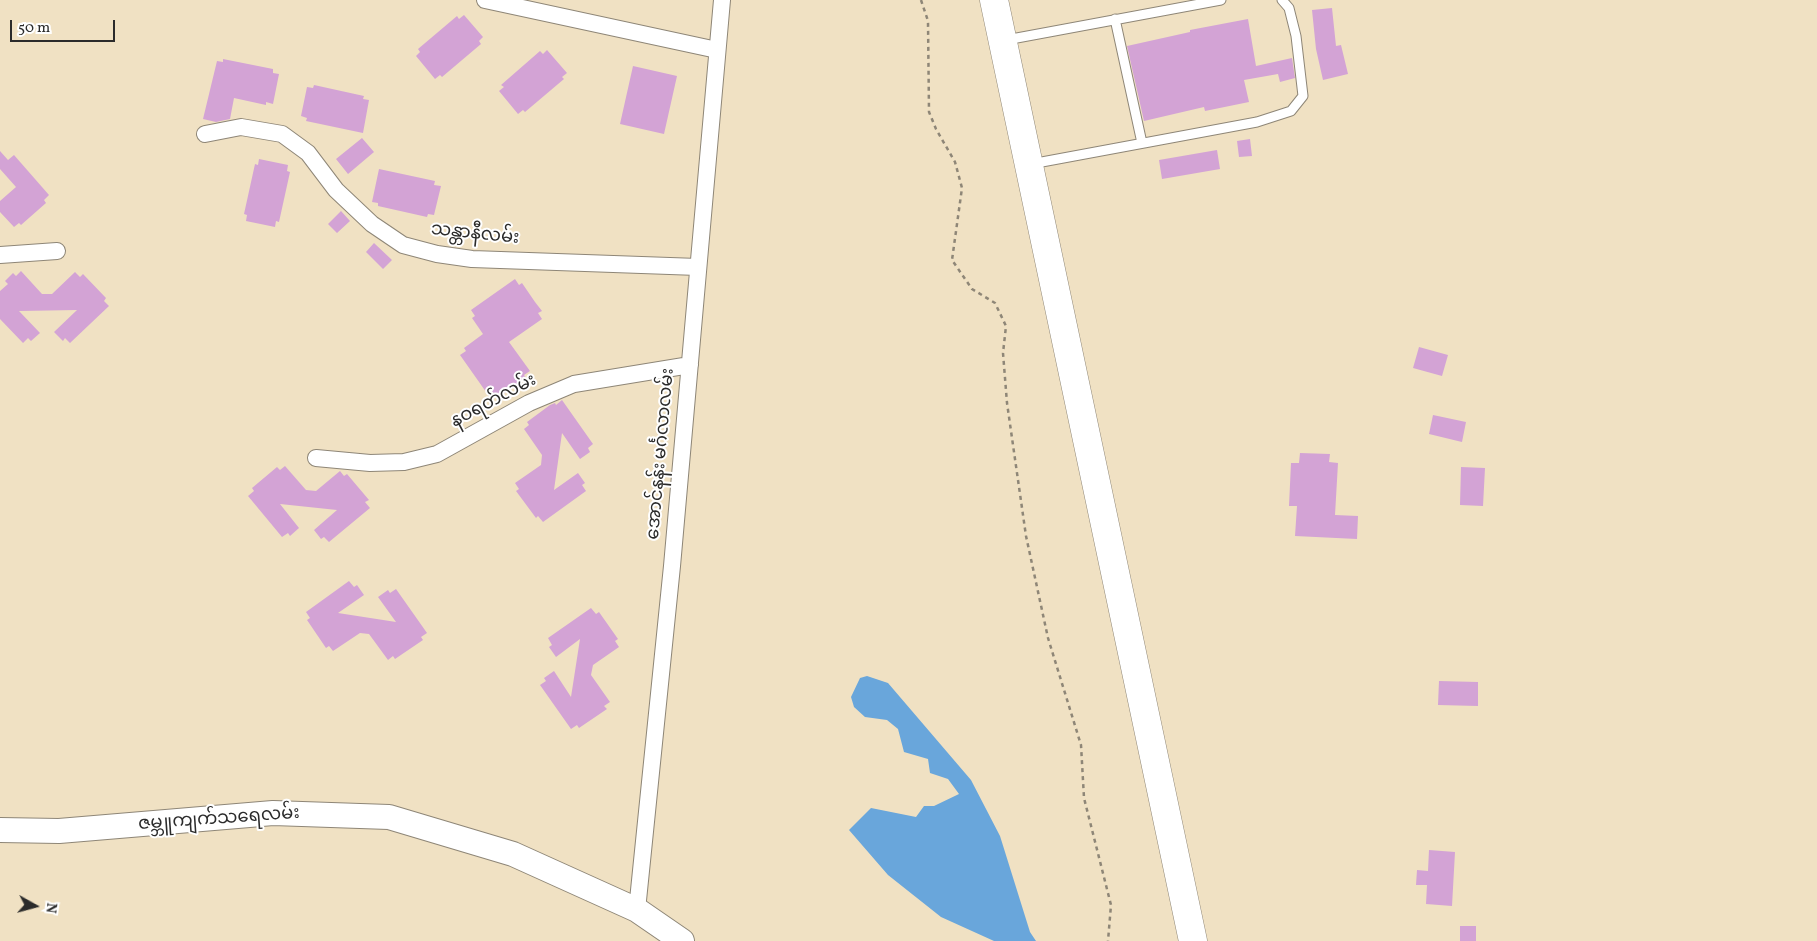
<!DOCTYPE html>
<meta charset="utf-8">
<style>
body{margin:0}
#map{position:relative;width:1817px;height:941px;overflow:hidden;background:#f0e1c3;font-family:Vollkorn,serif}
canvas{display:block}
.north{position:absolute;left:10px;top:881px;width:50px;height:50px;-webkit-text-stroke:4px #fff;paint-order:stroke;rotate:97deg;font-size:14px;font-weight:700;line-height:20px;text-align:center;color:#2b2b2b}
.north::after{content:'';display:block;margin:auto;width:18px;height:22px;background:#2b2b2b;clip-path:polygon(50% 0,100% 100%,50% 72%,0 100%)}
.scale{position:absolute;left:10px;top:20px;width:105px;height:22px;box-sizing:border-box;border:2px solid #2b2b2b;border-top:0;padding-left:6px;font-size:15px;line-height:18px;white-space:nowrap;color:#2b2b2b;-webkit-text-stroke:4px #fff;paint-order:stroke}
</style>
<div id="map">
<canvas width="1817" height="941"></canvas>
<div class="north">N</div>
<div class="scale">50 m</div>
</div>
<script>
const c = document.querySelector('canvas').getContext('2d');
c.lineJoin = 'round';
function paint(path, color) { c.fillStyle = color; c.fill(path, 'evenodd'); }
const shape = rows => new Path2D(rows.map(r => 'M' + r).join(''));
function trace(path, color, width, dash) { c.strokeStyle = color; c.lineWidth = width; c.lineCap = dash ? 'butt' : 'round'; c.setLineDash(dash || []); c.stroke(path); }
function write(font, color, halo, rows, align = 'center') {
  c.font = font + ' Vollkorn,"Noto Sans Myanmar",serif'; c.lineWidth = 4; c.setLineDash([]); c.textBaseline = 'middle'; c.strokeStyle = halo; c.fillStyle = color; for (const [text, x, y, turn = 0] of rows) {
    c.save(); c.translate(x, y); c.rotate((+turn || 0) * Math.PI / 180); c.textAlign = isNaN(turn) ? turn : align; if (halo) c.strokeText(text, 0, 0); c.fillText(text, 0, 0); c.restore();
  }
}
paint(shape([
 [867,676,888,683,971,780,1000,836,1030,932,1036,941,994,941,941,917,888,875,849,830,871,808,916,817,924,806,934,806,959,794,948,779,930,773,928,759,904,752,898,729,887,720,865,717,854,707,851,697,860,678]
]), '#69a6db');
paint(shape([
 [1332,8,1336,46,1341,45,1348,74,1323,80,1316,49,1312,10],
 [464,15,483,37,479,41,481,44,442,77,440,75,435,79,416,56,420,52,418,49,457,16,459,19],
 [1248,19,1256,66,1292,58,1295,78,1280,82,1278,74,1244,80,1249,102,1205,111,1204,107,1144,121,1127,46,1190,32,1190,30],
 [547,50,567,73,562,77,564,79,525,112,523,110,518,114,499,91,504,87,501,85,540,51,543,54],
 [223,59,273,69,273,73,279,74,273,104,266,102,266,105,234,98,230,119,216,122,203,119,217,61,223,62],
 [633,66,677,76,664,134,620,124],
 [314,85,364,96,363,99,369,100,363,133,306,121,307,118,301,116,307,87,313,88],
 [362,138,374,152,348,174,336,159],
 [1250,139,1252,156,1239,157,1237,141],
 [1217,150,1220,169,1162,179,1159,160],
 [0,151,8,160,14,155,49,195,44,200,46,203,21,225,19,223,14,227,0,212,0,201,16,187,0,169],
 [259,159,288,165,287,171,290,172,279,222,276,221,275,227,246,221,247,215,244,214,255,164,258,165],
 [379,169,435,181,434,185,441,186,434,215,428,214,427,217,378,206,378,203,372,202],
 [341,211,350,221,337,233,328,224],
 [374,243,392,260,383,269,366,252],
 [21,271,42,294,52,294,75,272,80,277,83,274,106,298,104,301,109,306,70,343,65,338,63,341,54,332,77,310,19,311,40,333,31,341,28,338,23,343,0,319,0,291,8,284,5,281,13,273,16,276],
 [515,279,519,285,522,283,535,302,542,311,538,313,542,319,509,342,530,371,524,375,526,378,499,397,497,395,491,399,460,355,466,351,464,348,483,334,472,318,475,316,471,310],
 [1419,347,1448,355,1442,376,1413,368],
 [562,400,593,444,588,448,590,452,580,459,562,433,554,490,578,473,585,483,582,485,586,491,543,522,538,516,536,518,516,491,519,489,515,483,541,465,542,455,524,429,529,425,527,422,550,405,555,403,556,405],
 [1433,415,1466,422,1462,442,1429,434],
 [1300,453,1330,454,1329,462,1338,463,1335,515,1358,516,1357,539,1295,536,1297,506,1289,506,1291,463,1299,463],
 [285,466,306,490,316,491,340,471,344,476,347,474,369,500,365,502,370,508,329,542,324,537,321,539,314,530,337,510,280,504,299,528,290,536,288,533,282,537,248,496,254,491,252,488,277,467,280,470],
 [1461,467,1485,468,1483,506,1460,505],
 [349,581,354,587,357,585,364,595,338,613,396,622,378,597,388,590,390,593,396,589,427,633,421,637,423,640,395,659,393,656,388,660,369,634,360,633,333,651,329,646,326,648,307,620,310,618,306,612],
 [591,608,596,614,599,612,618,639,615,641,619,647,593,665,591,675,610,702,604,706,607,709,579,728,577,725,571,729,540,685,546,681,544,678,554,671,571,697,580,639,556,657,549,647,552,645,548,638],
 [1439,681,1478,682,1478,706,1438,705],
 [1429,850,1455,852,1452,906,1426,904,1427,885,1416,885,1417,870,1428,871],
 [1460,926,1476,926,1476,941,1460,941]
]), '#d3a3d5');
const service = shape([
 [1115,19,1142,143],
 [1006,40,1221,0],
 [1031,164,1257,122,1291,111,1303,96,1296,36,1289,8,1282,0]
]);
const minor = shape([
 [485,0,717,50],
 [205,134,241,127,282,134,308,153,336,190,372,224,403,245,437,254,472,259,698,267],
 [0,255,57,251],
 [316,458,370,463,404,462,437,454,529,403,574,384,690,365],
 [637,910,672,566,722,0]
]);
const secondary = shape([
 [0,830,59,831,273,813,389,817,513,854,637,910,682,941]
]);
const trunk = shape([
 [994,0,1193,941]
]);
trace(service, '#8e8677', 11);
trace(minor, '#8e8677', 18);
trace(secondary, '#8e8677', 26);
trace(trunk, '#8e8677', 29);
trace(shape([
 [921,0,928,21,929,112,936,129,955,162,962,188,952,260,972,289,995,303,1006,326,1003,353,1007,403,1026,536,1048,638,1081,745,1084,798,1111,905,1108,941]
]), '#8e8677', 2.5, [4, 4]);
trace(service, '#fff', 9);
trace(minor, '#fff', 16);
trace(secondary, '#fff', 24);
trace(trunk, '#fff', 28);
write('18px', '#2b2b2b', '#fff', [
 ["သန္တာနီလမ်း",475,235,6],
 ["နဝရတ်လမ်း",494,402,-28],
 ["အောင်နန်း မင်္ဂလာလမ်း",662,454,-85],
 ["ဇမ္ဘူကျက်သရေလမ်း",219,820,-4]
]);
</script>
